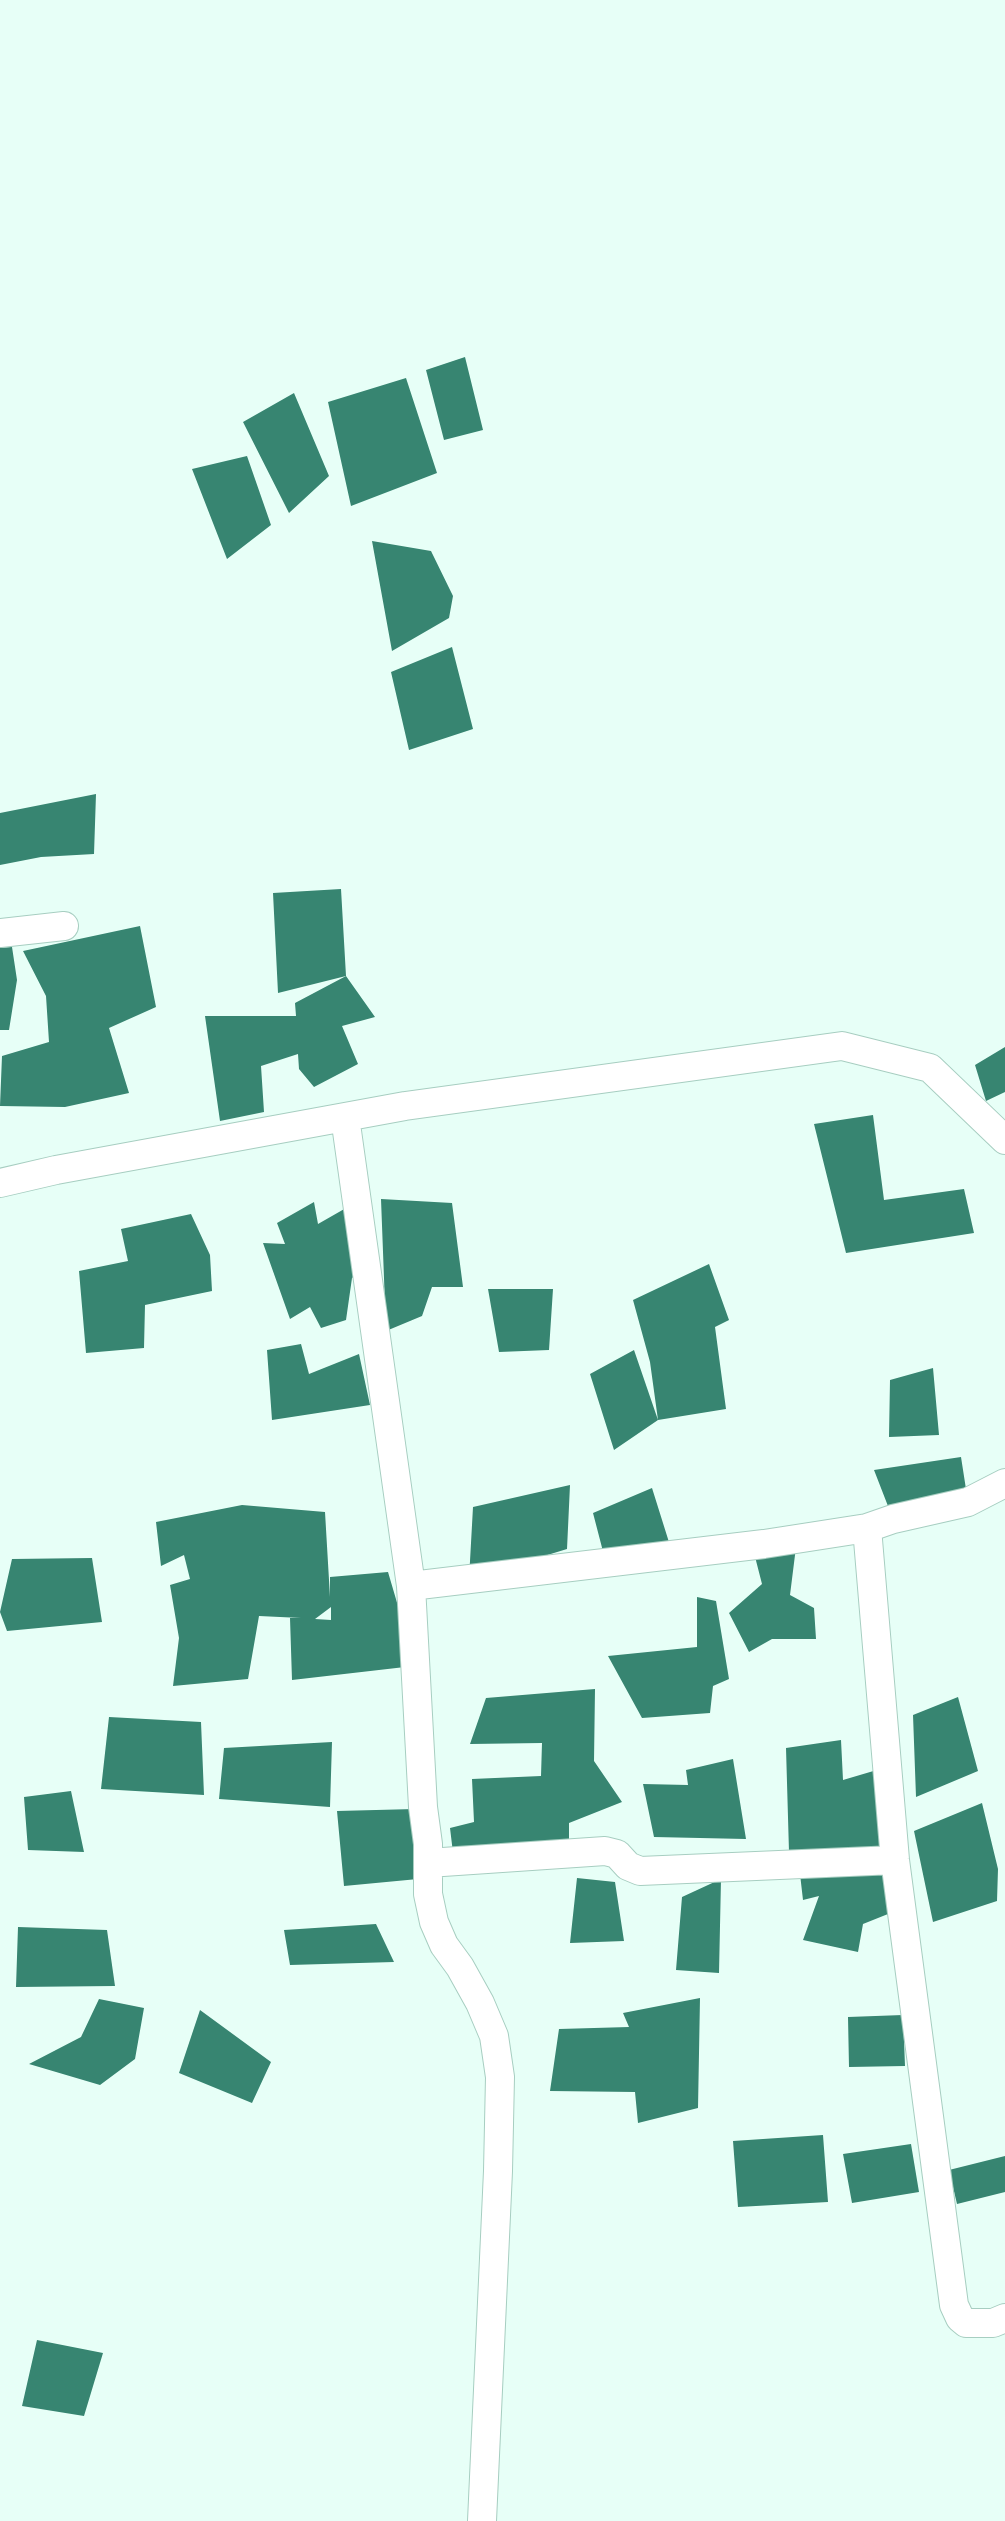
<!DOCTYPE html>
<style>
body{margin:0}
canvas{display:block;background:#e7fff7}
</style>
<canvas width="1005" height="2521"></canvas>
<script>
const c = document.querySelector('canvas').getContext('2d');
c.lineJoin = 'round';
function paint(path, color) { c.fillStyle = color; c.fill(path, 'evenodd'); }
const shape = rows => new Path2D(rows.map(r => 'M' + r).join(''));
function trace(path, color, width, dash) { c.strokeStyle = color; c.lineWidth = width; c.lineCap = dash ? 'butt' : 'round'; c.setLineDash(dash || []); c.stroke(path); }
paint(shape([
 [465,357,483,430,444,440,426,370],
 [406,378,437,473,351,506,328,402],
 [294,393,329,476,289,513,243,422],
 [247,456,271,525,227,559,192,469],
 [372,541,431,551,453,596,449,618,392,651],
 [452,647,473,729,409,750,391,672],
 [96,794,94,854,41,857,0,865,0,813],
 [341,889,346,976,278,993,273,893],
 [140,926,156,1007,109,1028,129,1093,65,1107,0,1106,2,1056,49,1042,46,996,23,951],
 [12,947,17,980,9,1030,0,1030,0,948],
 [346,976,375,1017,342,1026,358,1064,314,1087,299,1069,298,1054,261,1066,264,1112,220,1121,205,1016,296,1016,295,1003],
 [1005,1047,1005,1092,986,1101,975,1065],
 [873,1115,884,1200,964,1189,974,1233,846,1253,814,1124],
 [381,1199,452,1203,463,1287,432,1287,422,1316,386,1331],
 [314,1202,318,1224,346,1208,362,1271,352,1278,346,1320,321,1328,310,1307,290,1319,263,1243,285,1244,277,1223],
 [191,1214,210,1255,212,1291,145,1305,144,1348,86,1353,79,1271,128,1261,121,1229],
 [709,1264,729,1320,715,1327,726,1409,658,1420,650,1362,633,1300],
 [488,1289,553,1289,549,1350,499,1352],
 [301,1344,309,1374,359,1354,370,1405,272,1420,267,1350],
 [634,1350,658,1420,614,1450,590,1374],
 [933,1368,939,1435,889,1437,890,1380],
 [961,1457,968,1502,893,1519,874,1470],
 [570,1485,567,1549,469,1579,473,1507],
 [652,1488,673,1555,606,1563,593,1513],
 [242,1505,325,1512,330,1597,330,1577,388,1572,398,1606,405,1667,292,1680,290,1618,301,1618,259,1616,248,1679,173,1686,179,1638,170,1585,190,1579,184,1555,161,1566,156,1522],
 [331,1607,331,1620,315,1619],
 [797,1539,790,1595,814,1608,816,1639,772,1639,749,1652,729,1613,762,1584,752,1545],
 [92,1558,102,1622,7,1631,0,1612,12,1559],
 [697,1597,716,1601,729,1679,713,1686,710,1713,642,1718,608,1656,697,1647],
 [595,1689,594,1761,622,1802,569,1823,569,1854,454,1861,450,1828,474,1822,472,1779,541,1776,542,1743,470,1744,486,1698],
 [958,1697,978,1771,916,1797,913,1715],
 [109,1717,201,1722,204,1795,101,1789],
 [841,1740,843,1780,887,1767,884,1847,789,1852,786,1748],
 [332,1742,330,1807,219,1799,224,1748],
 [733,1759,746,1839,654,1837,643,1784,688,1785,686,1770],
 [71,1791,84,1852,28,1850,24,1797],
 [982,1803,998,1869,997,1901,933,1922,914,1831],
 [415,1809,418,1879,344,1886,337,1811],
 [895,1860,888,1914,863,1924,858,1952,803,1940,819,1896,803,1900,800,1874],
 [577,1878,615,1882,624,1941,570,1943],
 [721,1879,719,1973,676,1970,682,1897],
 [376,1924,394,1962,290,1965,284,1930],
 [18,1927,107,1930,115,1986,16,1987],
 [700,1998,698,2108,638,2123,635,2092,550,2091,559,2029,629,2027,623,2013],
 [99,1999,144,2008,135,2059,100,2085,29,2064,81,2037],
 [200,2010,271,2062,252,2103,179,2073],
 [903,2015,905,2066,849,2067,848,2017],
 [823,2135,828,2202,738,2207,733,2141],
 [911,2144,919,2192,852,2203,843,2154],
 [1005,2156,1005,2192,957,2204,949,2170],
 [37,2340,103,2353,84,2416,22,2406]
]), '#378571');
const minor = shape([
 [0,933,64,926],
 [345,1117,411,1586,423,1807,428,1844,428,1894,434,1922,444,1945,460,1967,480,2003,494,2036,500,2077,498,2171,482,2521],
 [0,1183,56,1170,405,1106,842,1046,930,1068,1005,1140],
 [867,1528,895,1860,954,2305,960,2318,966,2323,993,2323,1005,2318],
 [411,1586,764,1544,867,1528,893,1519,968,1502,1005,1483],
 [428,1863,605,1851,617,1854,628,1866,640,1871,895,1860]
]);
trace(minor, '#a7cec1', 30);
trace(minor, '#fff', 28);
</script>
